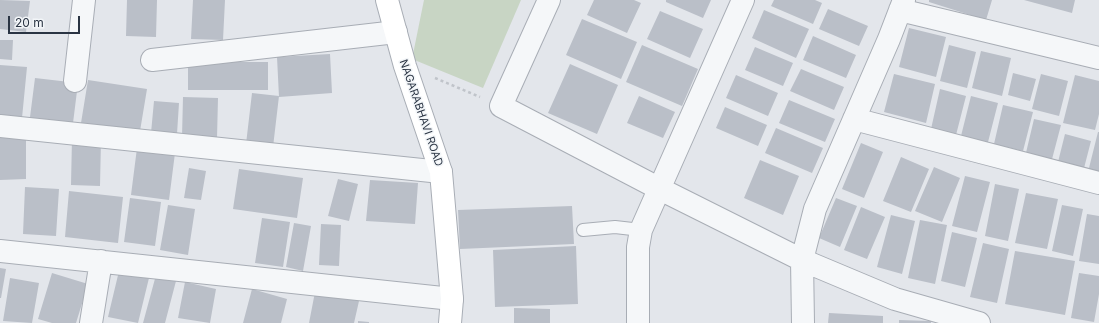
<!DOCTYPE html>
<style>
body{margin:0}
#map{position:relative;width:1099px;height:323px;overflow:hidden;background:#e3e6eb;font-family:Inter,sans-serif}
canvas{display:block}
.scale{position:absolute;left:8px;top:16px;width:72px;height:18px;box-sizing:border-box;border:2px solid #2a3443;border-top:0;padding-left:5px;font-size:12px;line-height:14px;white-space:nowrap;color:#2a3443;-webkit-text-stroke:3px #f2f5f8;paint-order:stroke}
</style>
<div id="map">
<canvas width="1099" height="323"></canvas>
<div class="scale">20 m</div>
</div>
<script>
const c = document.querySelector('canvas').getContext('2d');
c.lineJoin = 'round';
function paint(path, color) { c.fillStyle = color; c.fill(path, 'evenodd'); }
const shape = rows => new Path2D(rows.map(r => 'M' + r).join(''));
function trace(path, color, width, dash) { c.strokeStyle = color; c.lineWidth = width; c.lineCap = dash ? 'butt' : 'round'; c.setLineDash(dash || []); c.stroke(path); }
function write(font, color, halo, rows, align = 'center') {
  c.font = font + ' Inter,sans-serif'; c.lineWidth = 3; c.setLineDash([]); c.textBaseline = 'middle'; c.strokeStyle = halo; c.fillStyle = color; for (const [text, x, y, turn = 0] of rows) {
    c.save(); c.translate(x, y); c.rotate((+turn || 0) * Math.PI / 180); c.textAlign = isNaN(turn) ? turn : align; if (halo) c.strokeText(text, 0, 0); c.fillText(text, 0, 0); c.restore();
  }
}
paint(shape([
 [424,0,521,0,483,88,412,59]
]), '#c8d5c4');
paint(shape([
 [0,0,30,1,26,32,0,29],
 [127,0,157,0,156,37,126,36],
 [193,0,225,0,223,40,191,39],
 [594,0,634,0,641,3,627,33,587,15],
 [666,0,711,0,703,18,666,2],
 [774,0,815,0,822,3,813,24,771,6],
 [929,0,992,0,986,20,929,2],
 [1024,0,1075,0,1072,13],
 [828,9,868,26,859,46,819,29],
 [764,10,809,29,796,58,752,38],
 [660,11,703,29,690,58,647,39],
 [582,19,637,42,621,79,566,55],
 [909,28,946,37,936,77,899,67],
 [813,36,856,55,846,78,803,60],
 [0,40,13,40,12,60,0,59],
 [642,45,698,69,682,106,626,82],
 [949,45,976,52,967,88,940,81],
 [755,47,793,63,783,86,745,70],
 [981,51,1011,58,1002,96,972,88],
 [330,54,332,93,279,97,277,57],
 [188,62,268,62,268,90,188,90],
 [570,64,618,85,597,134,548,113],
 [0,65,27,67,22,118,0,116],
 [801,69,844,87,834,110,790,91],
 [1013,73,1036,79,1030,101,1008,95],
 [894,74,935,84,926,123,884,112],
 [1041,74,1068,81,1059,116,1032,109],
 [736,75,778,93,768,116,726,98],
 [1075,75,1099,81,1099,114,1095,130,1063,123],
 [35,78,78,83,72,131,29,125],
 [88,80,147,89,140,131,81,123],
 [940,89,966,96,956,135,931,129],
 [252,93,279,96,273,147,246,144],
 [639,96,675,112,663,138,627,123],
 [971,96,998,103,987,146,960,140],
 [183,97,218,98,217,138,182,137],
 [789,100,835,119,825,142,779,123],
 [154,101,179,103,177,134,151,133],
 [1003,105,1033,112,1023,151,994,144],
 [725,107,767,125,758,146,716,128],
 [1034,119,1061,125,1051,163,1025,157],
 [776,128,823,148,812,173,765,153],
 [1098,132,1099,132,1099,175,1088,172],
 [1065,134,1091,141,1083,172,1057,166],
 [0,135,26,135,26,179,0,180],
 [72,138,101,139,100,186,71,185],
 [861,143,883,152,864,198,842,189],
 [137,148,175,153,169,200,131,195],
 [901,157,929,169,911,212,883,201],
 [760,160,799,176,783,215,744,198],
 [934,167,960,178,942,222,915,211],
 [189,168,206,171,201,200,184,198],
 [239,169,303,178,297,218,233,209],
 [965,176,990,182,977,232,952,226],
 [338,179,358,184,349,221,328,216],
 [370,180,418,183,415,224,366,221],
 [995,184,1019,189,1008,241,985,236],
 [25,187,59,189,56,236,23,234],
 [69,191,123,197,118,243,65,237],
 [1026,193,1058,199,1047,249,1015,243],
 [130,198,161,202,155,246,124,242],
 [836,198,857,206,840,247,819,238],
 [168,205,195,209,188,255,160,250],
 [1062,205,1083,209,1073,256,1052,251],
 [572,206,574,244,460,249,458,210],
 [861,207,885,217,867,259,844,250],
 [1087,214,1099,216,1099,264,1079,261],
 [891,215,915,221,902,274,877,267],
 [262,218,290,222,283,267,255,263],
 [920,220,947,225,935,284,908,278],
 [294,223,311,226,303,271,286,267],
 [321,224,341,225,339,266,319,265],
 [952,232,977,238,965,287,941,281],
 [983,243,1009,249,997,303,970,297],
 [576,246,578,304,495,307,493,250],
 [1015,251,1075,261,1065,315,1005,304],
 [0,268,6,269,1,298,0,298],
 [119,271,149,278,138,323,108,317],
 [52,273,88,284,76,323,52,323,38,319],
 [1079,273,1099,276,1099,294,1094,322,1071,318],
 [156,275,176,281,165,323,143,323],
 [10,278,39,283,32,323,3,321],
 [185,282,216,289,210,323,178,318],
 [252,289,287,299,281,323,243,323],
 [315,292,359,301,354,323,309,323],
 [514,308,550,309,550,323,514,323],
 [829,313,883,316,883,323,828,323],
 [899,320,931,321,931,323,899,323],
 [358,321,369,322,369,323,358,323]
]), '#babfc8');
const lane = shape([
 [583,230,615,227,641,230]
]);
const street = shape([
 [549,0,501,106,660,189,802,260,895,299,979,323],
 [900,10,1099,58],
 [152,60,396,32],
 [75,81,84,0],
 [854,119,1099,183],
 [0,126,441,172],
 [0,251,452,299],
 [91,323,101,261],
 [638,323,638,247,641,230,743,0],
 [803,323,802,260,815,209,889,39,904,0]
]);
const secondary = shape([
 [387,0,405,66,441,172,452,299,450,323]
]);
trace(lane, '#a8adb5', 14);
trace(street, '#a8adb5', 24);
trace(secondary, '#a8adb5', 24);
trace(shape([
 [435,78,480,97]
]), '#c0c4ca', 2.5, [3, 3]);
trace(lane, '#f5f7f9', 12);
trace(street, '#f5f7f9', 22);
trace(secondary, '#fff', 22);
write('11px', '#2a3443', '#f2f5f8', [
 ["NAGARABHAVI ROAD",421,113,71]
]);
</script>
